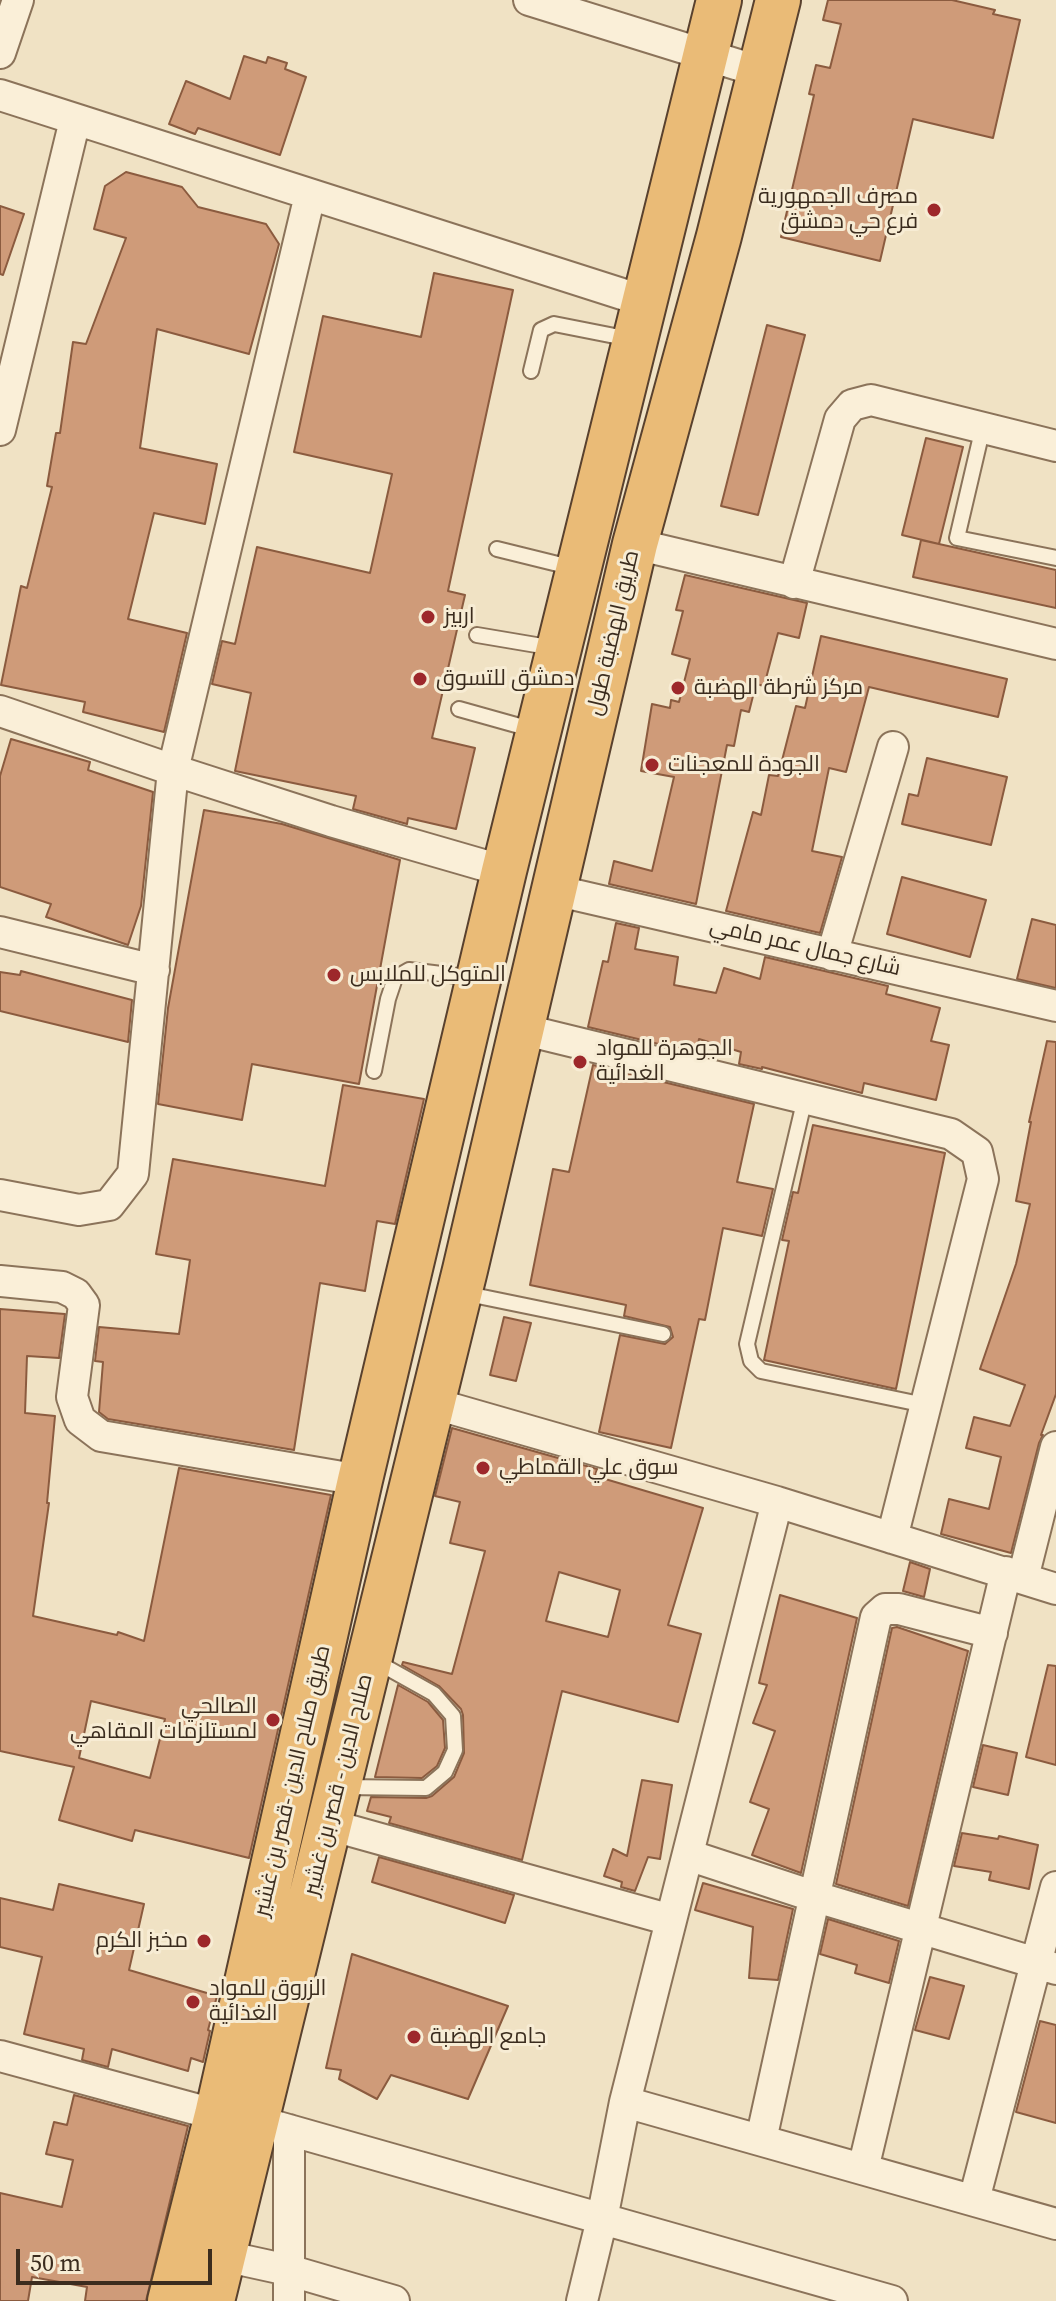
<!DOCTYPE html>
<meta charset="utf-8">
<style>
body{margin:0}
#map{position:relative;width:1056px;height:2301px;overflow:hidden;background:#f0e2c4;font-family:"Source Serif 4",serif}
canvas{display:block}
.scale{position:absolute;left:16px;top:2249px;width:196px;height:36px;box-sizing:border-box;border:4px solid #3b2c1e;border-top:0;padding-left:10px;font-size:24px;line-height:28px;white-space:nowrap;color:#3b2c1e;-webkit-text-stroke:6px #f7ecd4;paint-order:stroke}
</style>
<div id="map">
<canvas width="1056" height="2301"></canvas>
<div class="scale">50 m</div>
</div>
<script>
const c = document.querySelector('canvas').getContext('2d');
c.lineJoin = 'round';
function paint(path, color) { c.fillStyle = color; c.fill(path, 'evenodd'); }
const shape = rows => new Path2D(rows.map(r => 'M' + r).join(''));
function trace(path, color, width, dash) { c.strokeStyle = color; c.lineWidth = width; c.lineCap = dash ? 'butt' : 'round'; c.setLineDash(dash || []); c.stroke(path); }
function write(font, color, halo, rows, align = 'center') {
  c.font = font + ' "Source Serif 4",Cairo,serif'; c.lineWidth = 6; c.setLineDash([]); c.textBaseline = 'middle'; c.strokeStyle = halo; c.fillStyle = color; for (const [text, x, y, turn = 0] of rows) {
    c.save(); c.translate(x, y); c.rotate((+turn || 0) * Math.PI / 180); c.textAlign = isNaN(turn) ? turn : align; if (halo) c.strokeText(text, 0, 0); c.fillText(text, 0, 0); c.restore();
  }
}
const building = shape([
 [828,0,952,0,995,10,993,14,1020,20,993,138,913,119,880,261,781,237,814,95,809,94,816,65,830,68,841,24,823,20,828,0],
 [244,56,266,63,268,57,287,63,285,69,306,77,280,155,198,128,195,134,169,124,186,81,230,99,244,56],
 [126,172,182,187,198,207,266,224,279,244,249,354,157,329,140,448,217,464,205,524,154,513,128,619,187,633,164,732,83,712,85,702,1,685,21,586,27,588,52,487,47,486,56,433,60,433,73,342,86,344,126,238,94,229,105,186,126,172],
 [0,206,24,214,3,275,0,274,0,206],
 [434,273,513,290,448,591,465,595,432,738,475,748,456,829,408,818,407,824,353,809,356,796,235,771,251,693,212,684,222,641,235,644,257,547,370,573,392,474,294,452,323,316,421,337,434,273],
 [767,325,805,335,758,515,721,506,767,325],
 [926,438,963,447,939,544,902,535,926,438],
 [921,540,1056,570,1056,608,913,577,921,540],
 [685,575,807,603,799,638,778,633,764,686,756,684,749,712,741,710,734,746,727,745,696,904,609,884,614,861,652,871,674,777,641,771,652,704,670,708,671,700,679,702,690,659,672,654,683,611,676,610,685,575],
 [821,636,1007,679,998,717,869,687,846,772,829,768,812,851,842,857,820,933,726,911,753,812,761,815,769,775,778,776,796,706,805,708,821,636],
 [11,739,90,762,88,770,153,792,141,906,128,945,46,917,51,904,0,887,0,776,11,739],
 [927,758,1007,777,991,845,902,824,909,794,918,796,927,758],
 [204,810,282,824,400,860,359,1084,252,1064,242,1120,158,1104,168,1008,204,810],
 [902,877,986,900,970,957,887,934,902,877],
 [1032,919,1056,925,1056,988,1017,979,1032,919],
 [616,923,639,928,635,949,678,957,674,985,716,993,724,968,760,979,765,957,888,986,886,994,940,1008,931,1041,949,1045,936,1100,864,1083,862,1093,762,1067,762,1069,739,1064,741,1052,699,1039,696,1053,588,1027,603,961,608,962,616,923],
 [21,971,132,1000,128,1042,0,1011,0,972,20,975,21,971],
 [1047,1041,1056,1042,1056,1394,1041,1435,1043,1435,1039,1443,1011,1553,941,1534,949,1499,989,1509,1001,1457,966,1448,974,1417,1010,1426,1025,1385,980,1369,1016,1264,1030,1204,1016,1201,1031,1122,1029,1122,1047,1041],
 [593,1065,754,1104,737,1182,773,1189,762,1236,723,1228,705,1320,699,1319,671,1448,599,1432,620,1335,665,1344,673,1337,670,1327,624,1316,626,1305,530,1285,553,1169,569,1172,593,1065],
 [343,1085,424,1099,395,1224,377,1221,365,1291,320,1283,294,1450,108,1419,99,1412,103,1362,95,1361,99,1327,179,1334,190,1260,156,1254,173,1159,325,1186,343,1085],
 [813,1125,945,1153,896,1389,764,1360,789,1241,782,1240,793,1192,798,1193,813,1125],
 [0,1309,65,1314,59,1358,27,1356,25,1413,55,1416,47,1503,49,1503,33,1616,117,1635,118,1632,144,1641,179,1468,331,1495,249,1858,135,1830,132,1841,59,1820,74,1767,0,1751,0,1309],
 [91,1701,165,1719,150,1778,79,1758,91,1701],
 [504,1317,531,1323,516,1381,490,1375,504,1317],
 [452,1428,597,1469,595,1476,703,1508,668,1625,701,1634,678,1722,562,1691,522,1860,389,1823,391,1817,367,1811,371,1797,426,1798,432,1796,454,1777,464,1753,463,1715,461,1709,439,1686,402,1665,403,1662,452,1674,485,1551,450,1543,460,1502,435,1496,452,1428],
 [559,1572,620,1590,608,1637,546,1621,559,1572],
 [910,1562,930,1569,924,1597,903,1591,910,1562],
 [780,1595,857,1618,801,1873,752,1855,769,1809,750,1802,775,1731,753,1723,767,1685,759,1683,780,1595],
 [897,1627,968,1651,908,1906,836,1884,892,1628,897,1627],
 [1048,1665,1056,1666,1056,1765,1026,1757,1048,1665],
 [398,1685,428,1702,443,1720,445,1748,437,1766,422,1778,375,1777,398,1685],
 [983,1745,1017,1753,1008,1795,973,1787,983,1745],
 [642,1780,672,1785,660,1859,648,1857,635,1891,621,1887,622,1882,604,1876,613,1849,627,1856,642,1780],
 [962,1833,998,1839,999,1836,1038,1845,1029,1889,989,1880,991,1872,954,1866,962,1833],
 [379,1857,514,1895,505,1923,372,1882,379,1857],
 [703,1883,793,1909,778,1980,749,1978,753,1927,695,1910,703,1883],
 [59,1884,144,1904,129,1970,217,1996,208,2030,210,2031,203,2062,191,2058,188,2071,112,2049,108,2067,82,2060,84,2049,24,2034,42,1957,0,1947,0,1898,53,1910,59,1884],
 [828,1919,899,1941,889,1983,855,1973,857,1965,820,1954,828,1919],
 [352,1954,508,2006,468,2099,391,2075,377,2099,339,2079,341,2070,326,2068,352,1954],
 [930,1977,964,1986,949,2039,915,2030,930,1977],
 [1040,2021,1056,2025,1056,2123,1016,2112,1040,2021],
 [74,2095,188,2126,146,2301,85,2301,87,2287,32,2277,28,2301,0,2301,0,2193,62,2207,73,2160,46,2154,54,2122,67,2125,74,2095]
]);
paint(building, '#cf9b79');
trace(building, '#8b5b3f', 2);
const service = shape([
 [531,371,541,330,554,324,630,339],
 [983,427,957,538,1056,558],
 [497,549,574,568],
 [477,635,554,648],
 [459,709,534,730],
 [374,1071,388,999,395,978,409,970,474,978],
 [805,1098,747,1344,751,1361,761,1371,925,1405],
 [463,1293,663,1334],
 [343,1787,426,1788,445,1772,455,1750,453,1716,434,1694,375,1661]
]);
const minor = shape([
 [529,0,761,72],
 [0,53,18,0],
 [0,95,644,301],
 [0,430,75,120],
 [635,544,1056,644],
 [794,583,840,419,852,405,871,400,1056,446],
 [0,711,173,770,331,821,504,871],
 [554,890,1056,1006],
 [0,932,154,970],
 [832,955,893,747],
 [521,1029,951,1134,977,1152,983,1179,892,1538],
 [0,1195,79,1210,109,1205,133,1174,173,770,310,195],
 [0,1281,62,1287,76,1294,84,1305,72,1397,80,1420,101,1436,360,1480],
 [432,1403,777,1502,1056,1589],
 [1023,1578,1056,1447],
 [330,1825,671,1920],
 [688,1855,816,1897,1056,1969],
 [0,2056,217,2115],
 [625,2102,1056,2224],
 [257,2121,892,2301],
 [761,2140,876,1617,885,1609,899,1609,992,1633],
 [863,2169,1006,1572],
 [974,2200,1056,1887],
 [224,2256,288,2270,394,2301],
 [289,2301,289,2130],
 [582,2301,602,2219,625,2102,777,1502]
]);
const trunk = shape([
 [170,2301,217,2115,360,1480,504,871,719,0],
 [212,2301,465,1270,635,544,719,236,778,0]
]);
trace(service, '#8b735a', 18);
trace(minor, '#8b735a', 34);
trace(trunk, '#59412e', 48);
trace(service, '#faefd8', 14);
trace(minor, '#faefd8', 30);
trace(trunk, '#eabb77', 44);
for (const [x, y, r, color] of [
 [934,210,8,"#9d282b"],
 [428,617,8,"#9d282b"],
 [420,679,8,"#9d282b"],
 [678,688,8,"#9d282b"],
 [652,765,8,"#9d282b"],
 [334,975,8,"#9d282b"],
 [580,1062,8,"#9d282b"],
 [483,1468,8,"#9d282b"],
 [273,1720,8,"#9d282b"],
 [204,1941,8,"#9d282b"],
 [193,2002,8,"#9d282b"],
 [414,2037,8,"#9d282b"]
]) { const dot = new Path2D(); dot.arc(x, y, r, 0, 2 * Math.PI); c.fillStyle = color; c.fill(dot); trace(dot, '#f7ecd4', 3); }
write('22px', '#3b2c1e', '#f7ecd4', [
 ["مصرف الجمهورية",918,197,"right"],
 ["فرع حي دمشق",918,222,"right"],
 ["اربيز",444,617],
 ["دمشق للتسوق",436,679],
 ["مركز شرطة الهضبة",694,688],
 ["الجودة للمعجنات",668,765],
 ["المتوكل للملابس",350,975],
 ["الجوهرة للمواد",596,1049],
 ["الغدائية",596,1074],
 ["سوق علي القماطي",499,1468],
 ["الصالحي",257,1707,"right"],
 ["لمستلزمات المقاهي",257,1732,"right"],
 ["مخبز الكرم",188,1941,"right"],
 ["الزروق للمواد",209,1989],
 ["الغذائية",209,2014],
 ["جامع الهضبة",430,2037]
], 'left');
write('22px', '#3b2c1e', '#f7ecd4', [
 ["طريق الهضبة طول",614,633,-77],
 ["شارع جمال عمر مامي",805,948,13],
 ["طريق صلاح الدين -قصر بن غشير",293,1781,-77],
 ["صلاح الدين - قصر بن غشير",339,1785,-76]
]);
</script>
